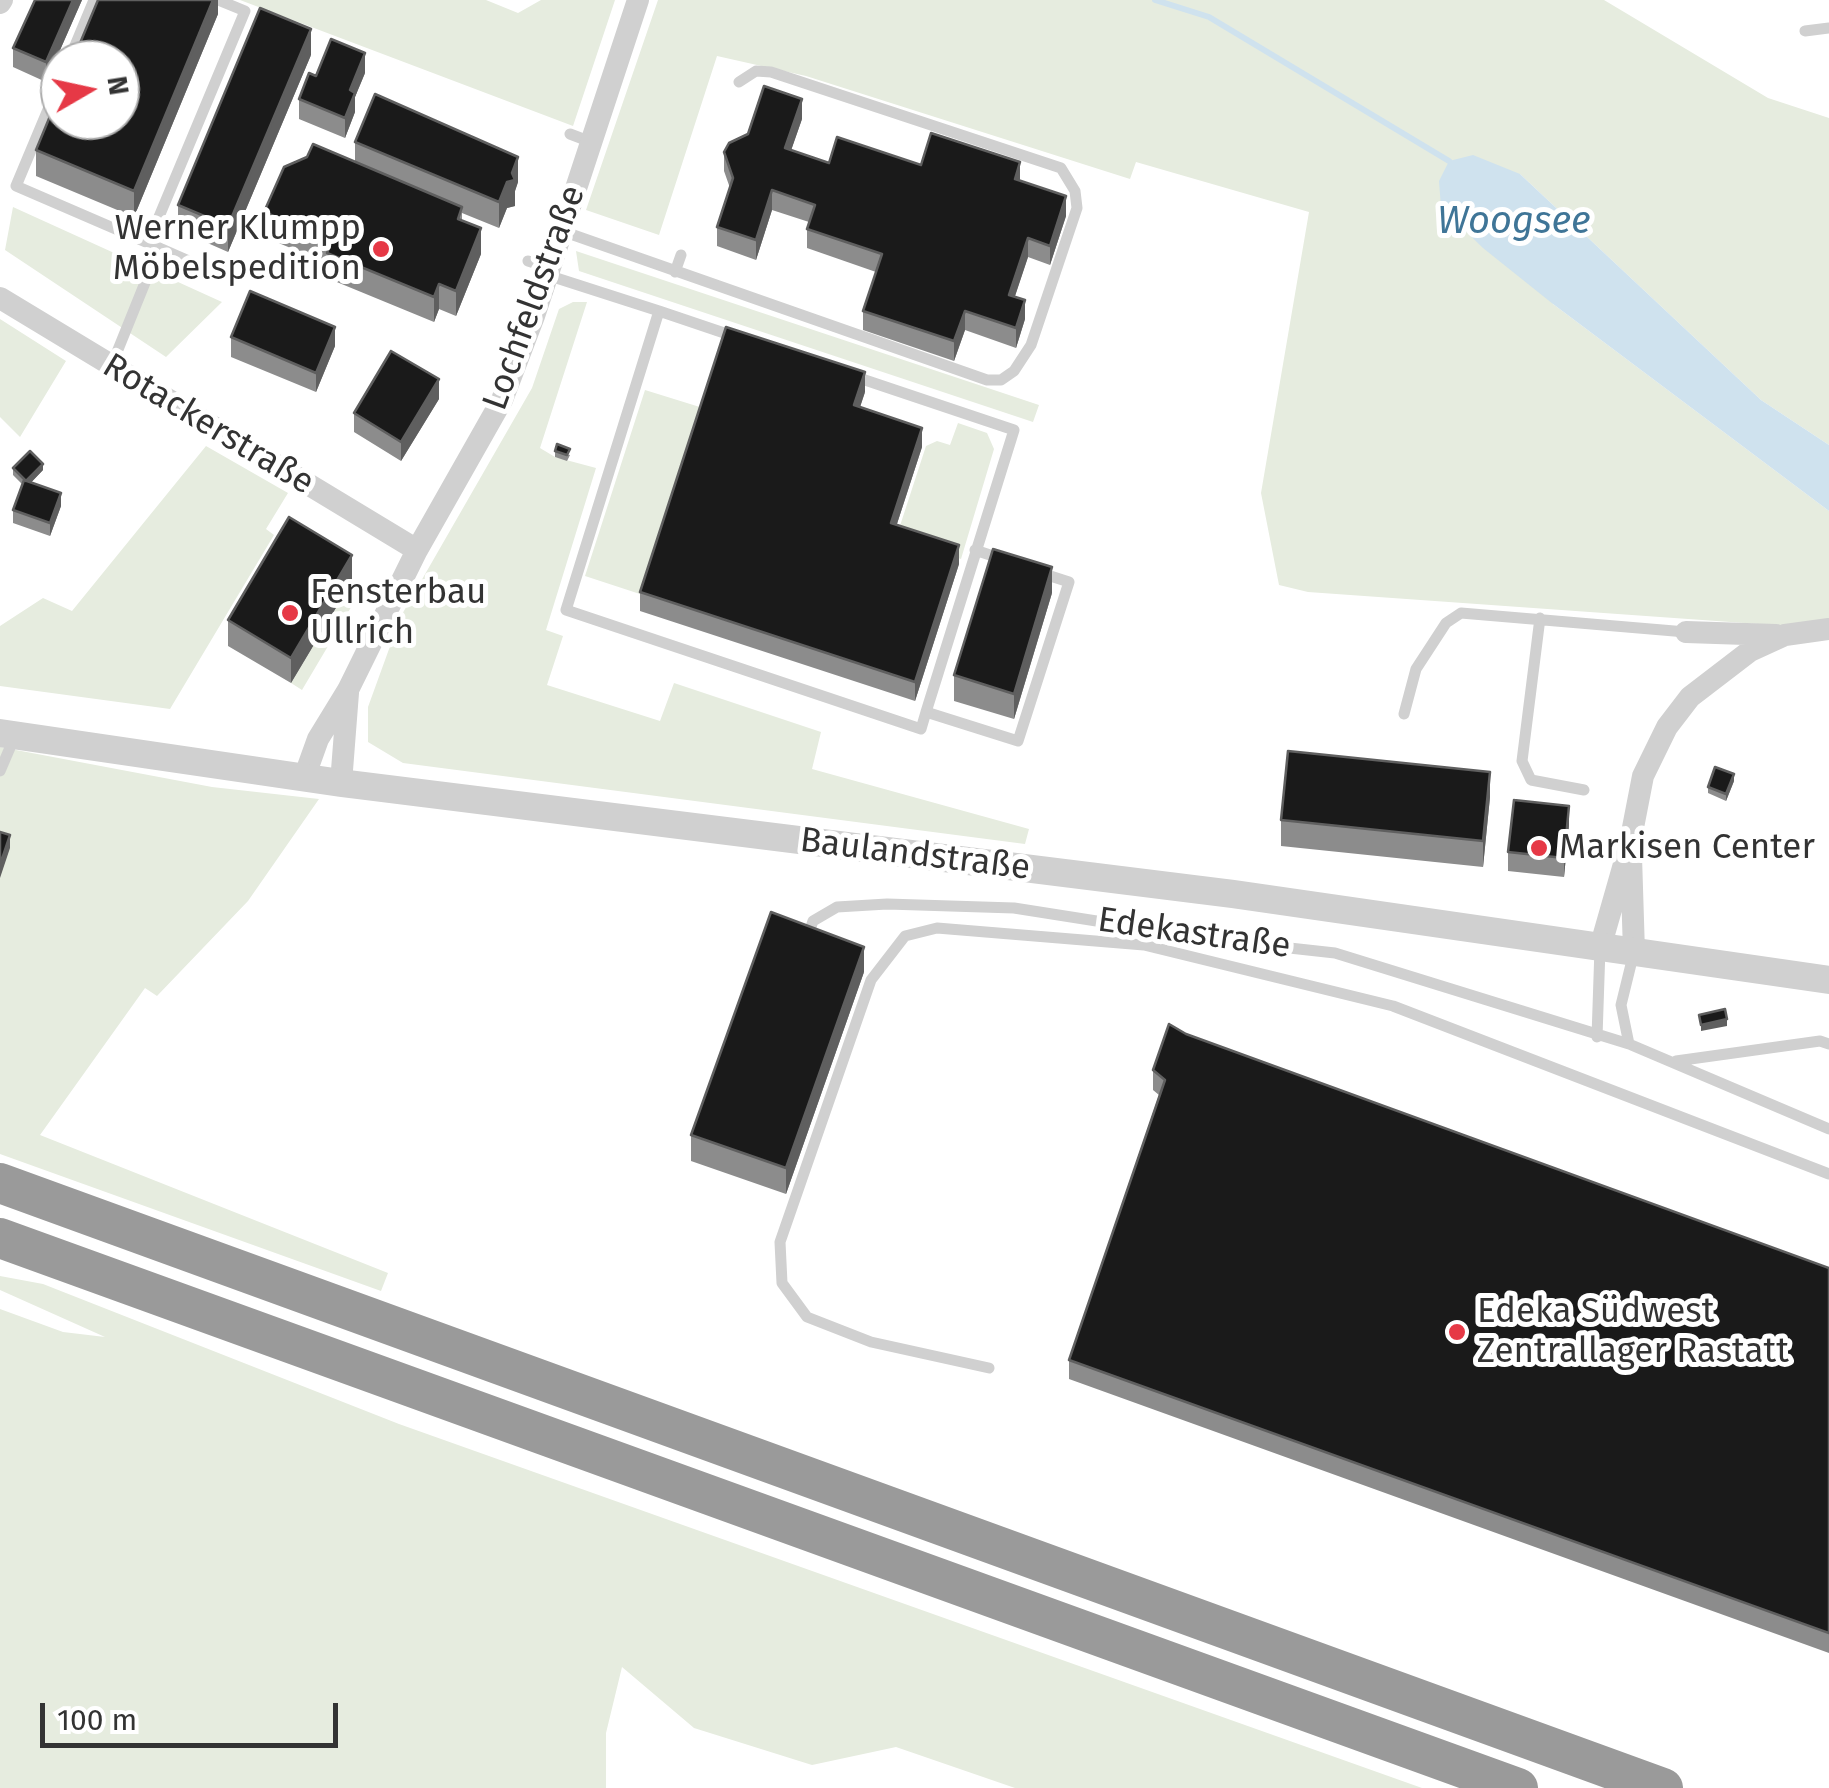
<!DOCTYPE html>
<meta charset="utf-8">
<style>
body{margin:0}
#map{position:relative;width:1829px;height:1788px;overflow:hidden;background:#fff;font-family:"Fira Sans",sans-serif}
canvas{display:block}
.north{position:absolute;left:40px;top:40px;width:100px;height:100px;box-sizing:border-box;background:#fff;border:2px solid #adadad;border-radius:50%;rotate:81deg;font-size:28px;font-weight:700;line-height:40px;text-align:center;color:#333}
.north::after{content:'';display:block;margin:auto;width:35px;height:45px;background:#e63946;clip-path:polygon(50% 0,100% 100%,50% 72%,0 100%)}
.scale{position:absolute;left:40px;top:1703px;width:298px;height:45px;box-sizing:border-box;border:5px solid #333;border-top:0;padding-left:12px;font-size:30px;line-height:35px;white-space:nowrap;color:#333;-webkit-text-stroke:8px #fff;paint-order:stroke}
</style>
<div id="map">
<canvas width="1829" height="1788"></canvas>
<div class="north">N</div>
<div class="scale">100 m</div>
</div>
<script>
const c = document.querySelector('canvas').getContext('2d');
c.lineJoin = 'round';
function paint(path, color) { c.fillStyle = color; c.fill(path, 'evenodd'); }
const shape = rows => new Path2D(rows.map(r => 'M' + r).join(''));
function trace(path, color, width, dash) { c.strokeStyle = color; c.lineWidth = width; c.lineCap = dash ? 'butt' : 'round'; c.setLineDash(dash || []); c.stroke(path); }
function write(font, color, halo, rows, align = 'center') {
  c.font = font + ' "Fira Sans",sans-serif'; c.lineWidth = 10; c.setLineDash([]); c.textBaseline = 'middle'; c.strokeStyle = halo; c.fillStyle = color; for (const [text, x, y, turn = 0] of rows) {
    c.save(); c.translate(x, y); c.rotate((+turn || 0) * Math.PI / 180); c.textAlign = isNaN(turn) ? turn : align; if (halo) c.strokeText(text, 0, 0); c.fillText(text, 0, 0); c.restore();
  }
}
paint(shape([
 [240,0,486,0,518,13,541,0,615,0,573,126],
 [658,0,1604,0,1768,98,1829,118,1829,445,1761,400,1520,174,1553,304,1829,511,1829,629,1308,592,1279,585,1261,493,1309,212,1136,162,1130,179,806,76,717,56,659,235,586,210],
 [13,207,222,302,166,357,5,250],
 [576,251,1039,405,1033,422,579,271],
 [573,302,587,302,540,448,555,457,596,468,546,630,563,636,547,685,660,721,674,683,821,732,812,769,1029,829,1025,844,403,763,368,742,368,707,401,616,532,388,559,309],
 [0,319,66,361,20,437,0,417],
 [645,390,703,408,643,595,585,576],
 [958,423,987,433,994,449,961,559,896,538,926,446,937,441,950,445],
 [206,446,288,493,266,529,274,535,170,709,0,686,0,626,43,598,72,611],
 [352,581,363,587,302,690,291,683],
 [0,747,212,787,319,799,248,901,157,996,145,988,40,1135,388,1273,381,1291,0,1154],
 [0,1276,43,1284,399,1424,1422,1788,1015,1788,896,1747,812,1765,694,1728,622,1667,606,1733,606,1788,0,1788,0,1309,63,1332,105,1337,0,1290]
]), '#e6ecdf');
paint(shape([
 [1473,155,1520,174,1761,400,1829,445,1829,511,1553,304,1483,248,1441,207,1439,181,1449,161]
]), '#cfe2ee');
trace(shape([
 [1155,0,1209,17,1449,161]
]), '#cfe2ee', 6);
trace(shape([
 [1805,31,1829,28],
 [69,60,94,0],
 [60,81,16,186,148,243],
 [570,134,591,142],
 [562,231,987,380,1001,380,1014,371,1031,345,1077,208,1075,191,1061,168,771,72,756,71,739,82],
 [528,261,550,268],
 [198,265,148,243,245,11,218,0],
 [675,272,681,255],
 [547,275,659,311,566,610,921,729,926,712],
 [659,311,736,337],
 [111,367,159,248],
 [853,376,1014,430,926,712,1018,741,1069,582,1038,572],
 [975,550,1002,559],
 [1540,618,1522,761,1531,780,1584,790],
 [1404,714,1416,669,1446,623,1461,613,1686,632],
 [0,771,15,736],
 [806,941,813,921,837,907,887,904,1014,908,1217,940,1335,953,1629,1044,1829,1129],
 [1597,1037,1600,948],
 [1629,1044,1621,1005,1634,952],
 [1676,1061,1820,1041,1829,1044],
 [989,1368,871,1342,807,1317,782,1283,780,1242,871,980,905,936,937,928,1144,945,1393,1006,1829,1174]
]), '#d0d0d0', 11);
trace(shape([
 [0,3,2,0],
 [0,298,417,550],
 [1686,632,1776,635],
 [304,778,318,739,348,690,417,550,502,400,534,316,638,0],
 [341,783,348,693],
 [1631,856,1634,952],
 [1600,948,1630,843,1643,776,1667,727,1690,697,1750,651,1785,635,1829,629]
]), '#d0d0d0', 22);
trace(shape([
 [0,733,341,783,1233,894,1829,980]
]), '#d0d0d0', 28);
trace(shape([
 [0,1183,1663,1788],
 [0,1238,1518,1788]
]), '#9a9a9a', 40);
paint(shape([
 [35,0,82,0,46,82,13,67,13,48],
 [218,0,218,14,134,217,36,176,36,150],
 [311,55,228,252,178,230,178,205],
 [365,73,355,97,355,112,345,138,299,119,299,99],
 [802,119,791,150,829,163,921,165,1020,181,1066,216,1050,265,1028,257,1015,296,1025,319,1016,348,965,330,954,361,863,330,863,311,876,272,807,248,807,229,809,222,772,210,756,260,717,246,717,227,730,188,724,171,724,152],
 [355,142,518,182,515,191,515,206,507,208,499,228,462,213,462,221,481,254,456,316,439,309,434,322,327,278,327,263,264,237,264,212,355,162],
 [231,337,335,346,316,392,231,357],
 [865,392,860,407,922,447,897,524,959,564,915,701,640,611,640,592],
 [439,399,401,461,354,432,354,413],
 [555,451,570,455,567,461,555,457],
 [13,468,43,470,31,482,61,506,50,536,13,523,13,510,22,484,13,475],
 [352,581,291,683,228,646,228,620],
 [1052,593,1014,719,954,701,954,675],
 [1734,781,1726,801,1708,793,1708,787],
 [1490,797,1483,867,1281,846,1281,820],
 [1569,825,1564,877,1508,871,1508,852],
 [864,972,786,1194,691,1161,691,1135],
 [1186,1034,1829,1268,1829,1653,1069,1379,1069,1360,1159,1095,1153,1090,1153,1070]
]), '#8c8c8c');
paint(shape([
 [73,0,82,0,46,82,46,62],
 [213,0,218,0,218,14,134,217,134,191],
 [311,29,311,55,228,252,228,226],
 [365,53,365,73,355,97,355,112,345,138,345,118,350,90],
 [802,99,802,119,785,168,785,148],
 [518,157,518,182,515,191,515,206,507,208,499,228,499,202],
 [1020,162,1020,182,1015,179],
 [772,190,772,210,756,260,756,240],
 [1066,196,1066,216,1050,265,1050,246],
 [481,228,481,254,456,316,456,291],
 [1028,238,1028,257,1009,314,1009,295],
 [439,284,439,309,434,322,434,297],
 [1025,300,1025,319,1016,348,1016,328],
 [965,311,965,330,954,361,954,341],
 [335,327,335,346,316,392,316,373],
 [865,372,865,392,854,425,854,405],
 [439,379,439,399,401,461,401,442],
 [922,428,922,447,891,542,891,523],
 [43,464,43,470,26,488,26,481],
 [61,493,61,506,50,536,50,523],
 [959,545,959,564,915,701,915,682],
 [352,555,352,581,291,683,291,658],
 [1052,567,1052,593,1014,719,1014,694],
 [1490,772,1490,797,1483,867,1483,841],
 [1734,774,1734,781,1726,801,1726,794],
 [1569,806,1569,825,1564,877,1564,858],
 [10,835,10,848,0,878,0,865],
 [864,947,864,972,786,1194,786,1168],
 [1727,1019,1727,1026,1701,1031,1701,1025]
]), '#5f5f5f');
const building = shape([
 [35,0,73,0,46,62,13,48,35,0],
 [98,0,213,0,134,191,36,150,60,92,60,120,120,120,120,60,73,60,98,0],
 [260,8,311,29,228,226,178,205,260,8],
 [331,39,365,53,350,90,355,93,345,118,299,99,309,73,316,76,331,39],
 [764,86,802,99,785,148,829,163,837,137,921,165,931,133,1020,162,1015,179,1066,196,1050,246,1028,238,1009,295,1025,300,1016,328,965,311,954,341,863,311,882,254,807,229,815,205,772,190,756,240,717,227,733,178,724,152,729,143,748,134,764,86],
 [375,94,518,157,512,173,515,180,507,182,499,202,355,142,375,94],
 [313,144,462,207,458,219,481,228,456,291,439,284,434,297,327,253,332,240,264,212,284,167,307,157,313,144],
 [250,291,335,327,316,373,231,337,250,291],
 [726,327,865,372,854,405,922,428,891,523,959,545,915,682,640,592,726,327],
 [391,351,439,379,401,442,354,413,391,351],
 [557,444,570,449,567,455,555,451,557,444],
 [30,451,43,464,26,481,13,468,30,451],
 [24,480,61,493,50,523,13,510,24,480],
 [289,517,352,555,291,658,228,620,289,517],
 [993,549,1052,567,1014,694,954,675,993,549],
 [1288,751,1490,772,1483,841,1281,820,1288,751],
 [1715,767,1734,774,1726,794,1708,787,1715,767],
 [1514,800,1569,806,1564,858,1508,852,1514,800],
 [0,832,10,835,0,865,0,832],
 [771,912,864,947,786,1168,691,1135,771,912],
 [1725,1009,1727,1019,1701,1025,1699,1015,1725,1009],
 [1169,1024,1186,1034,1829,1268,1829,1633,1069,1360,1165,1080,1153,1070,1169,1024]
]);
paint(building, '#1a1a1a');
trace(building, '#5f5f5f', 2.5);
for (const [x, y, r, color] of [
 [381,249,10,"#e63946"],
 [290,613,10,"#e63946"],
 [1539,848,10,"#e63946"],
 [1457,1332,10,"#e63946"]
]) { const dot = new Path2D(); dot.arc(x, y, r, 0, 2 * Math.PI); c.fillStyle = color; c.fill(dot); trace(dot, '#fff', 4); }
write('35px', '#333', '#fff', [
 ["Werner Klumpp",361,229,"right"],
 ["Möbelspedition",361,269,"right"],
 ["Fensterbau",310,593],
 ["Ullrich",310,633],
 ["Markisen Center",1559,848],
 ["Edeka Südwest",1477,1312],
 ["Zentrallager Rastatt",1477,1352]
], 'left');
write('35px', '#333', '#fff', [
 ["Lochfeldstraße",535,298,-70],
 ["Rotackerstraße",208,425,31],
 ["Baulandstraße",915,855,7],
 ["Edekastraße",1194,934,8]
]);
write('italic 38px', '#3f7597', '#fff', [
 ["Woogsee",1514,222]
]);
</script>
